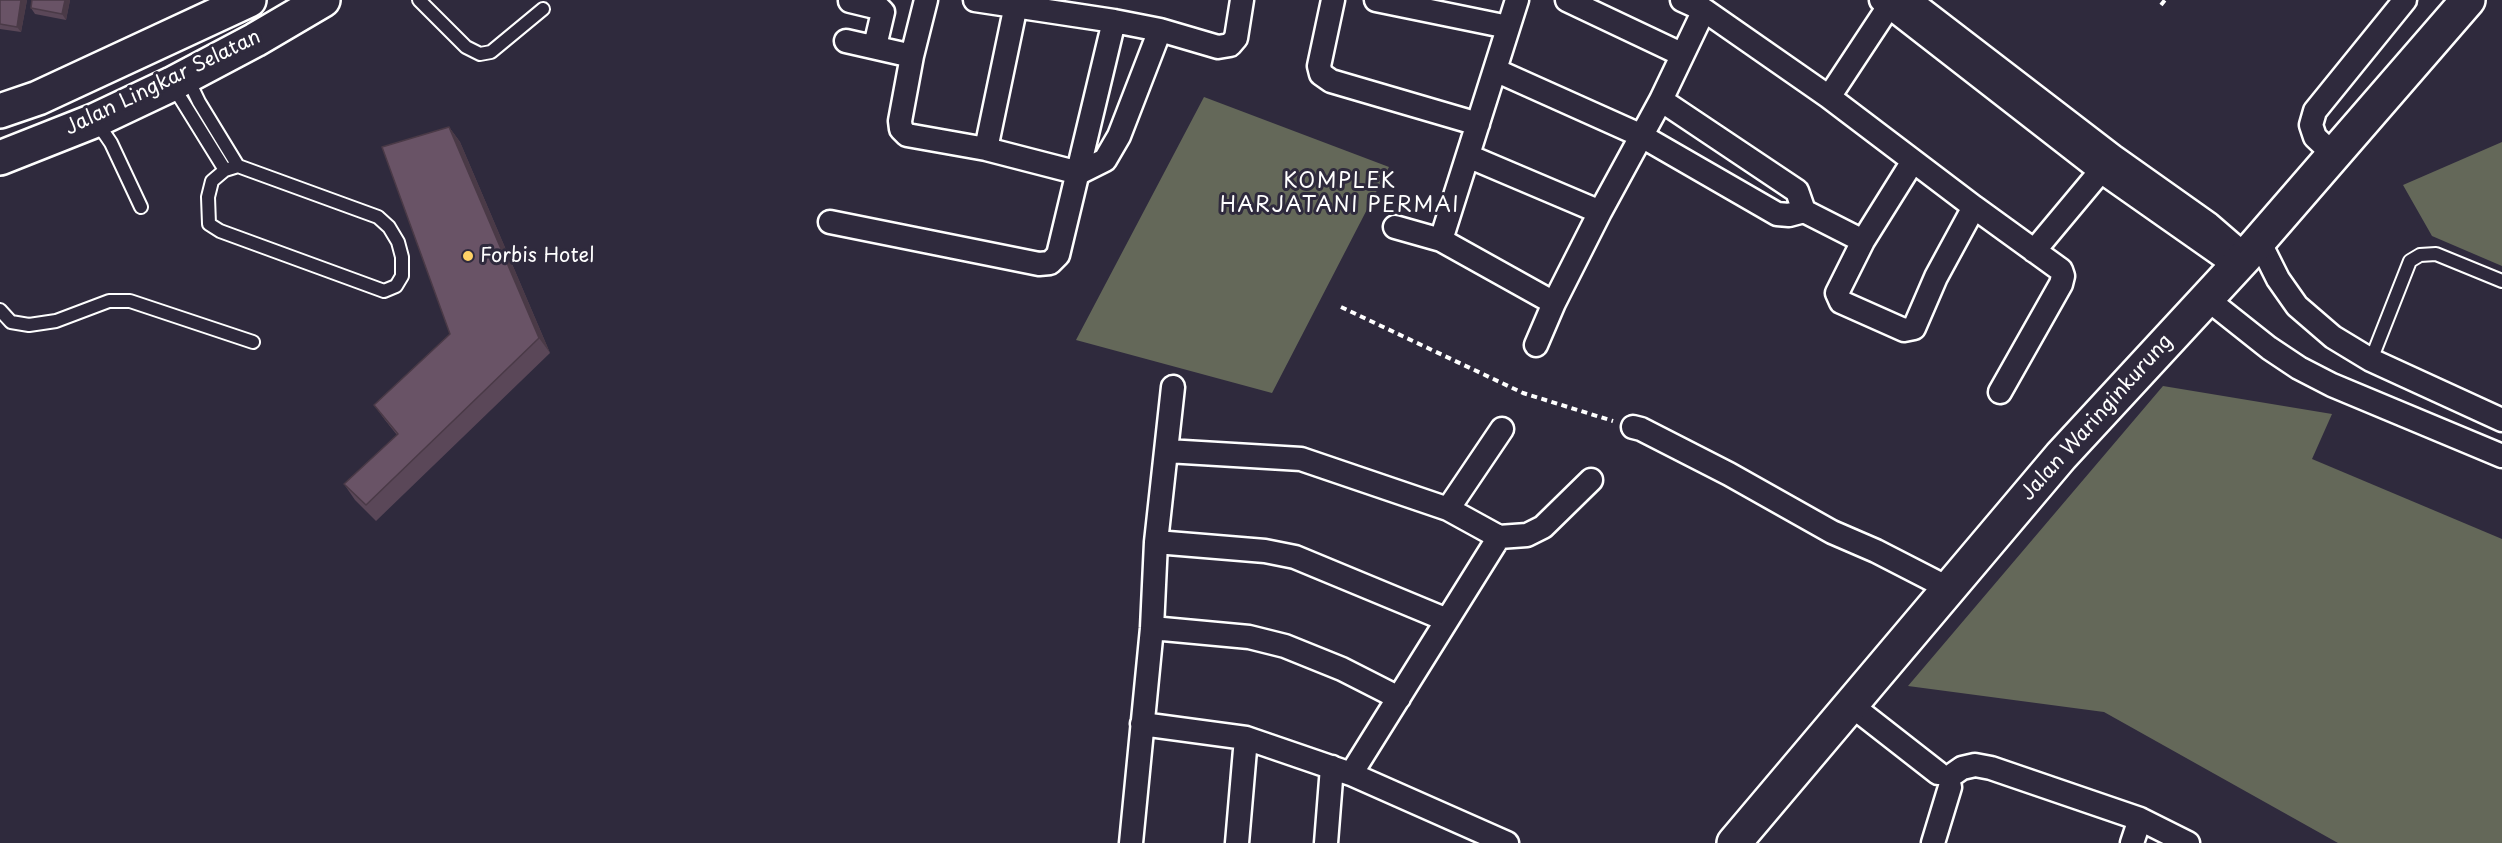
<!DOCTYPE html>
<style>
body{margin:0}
canvas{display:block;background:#2f2a3d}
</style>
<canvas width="2502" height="843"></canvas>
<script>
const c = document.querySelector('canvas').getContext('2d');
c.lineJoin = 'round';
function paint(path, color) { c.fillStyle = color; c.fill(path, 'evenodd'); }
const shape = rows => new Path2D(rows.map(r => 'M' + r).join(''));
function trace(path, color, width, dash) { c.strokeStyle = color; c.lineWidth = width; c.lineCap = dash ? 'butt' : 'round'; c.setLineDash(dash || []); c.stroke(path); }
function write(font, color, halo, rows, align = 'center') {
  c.font = font + ' "Playpen Sans",sans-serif'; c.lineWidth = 6; c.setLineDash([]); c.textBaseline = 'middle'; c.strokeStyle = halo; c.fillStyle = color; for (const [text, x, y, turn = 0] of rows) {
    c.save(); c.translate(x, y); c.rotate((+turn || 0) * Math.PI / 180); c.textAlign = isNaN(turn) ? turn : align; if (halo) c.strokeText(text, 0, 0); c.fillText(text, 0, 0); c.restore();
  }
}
paint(shape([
 [1204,97,1389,167,1272,393,1076,340],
 [2502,142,2502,266,2432,236,2403,185],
 [2163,386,2332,414,2312,459,2502,539,2502,843,2338,843,2104,712,1908,686]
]), '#646859');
const lane = shape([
 [419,0,466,47,480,54,491,52,543,9],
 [187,77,199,102,238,166],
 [173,86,225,170],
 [96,121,111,143,141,207],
 [238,166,378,217,389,227,398,242,402,257,402,276,396,286,384,291,220,231,209,224,208,197,212,181,225,170,238,166],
 [0,310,11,322,29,325,56,321,109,301,130,301,253,342],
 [2371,360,2410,261,2420,255,2436,254,2502,281]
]);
const street = shape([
 [926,0,912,56,900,121,901,129,907,135,986,149,1079,173,1105,160,1119,136,1160,30],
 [975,0,1114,21,1160,30,1218,47,1230,45,1236,38,1242,0],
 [1333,0,1319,66,1321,74,1331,81,1478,124],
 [1376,0,1508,27],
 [1567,0,1681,54],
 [1682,0,1704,10,1829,97,1974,207,2061,270,2063,276,2061,284,2000,392],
 [1881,0,2102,172,2236,266],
 [1910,0,2113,156,2209,224,2246,256],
 [850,1,879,8,883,12,875,46],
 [846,41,912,56],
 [1495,70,1640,135,1777,214,1789,215,1804,211,1863,241],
 [1829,97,1893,0],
 [1661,100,1797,191,1804,211],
 [986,149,1017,0],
 [2334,155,2315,137,2311,125,2315,111,2405,0],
 [1468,156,1600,212],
 [1913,161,1863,241,1837,293,1841,302,1904,330,1914,328,1936,277,1974,207],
 [830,222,1039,264,1050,263,1058,255,1114,21],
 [1395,227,1441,240,1554,303],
 [1441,240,1517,0],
 [2259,241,2278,279,2297,306,2333,337,2371,360,2502,420],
 [2034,251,2110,160],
 [2206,298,2269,348,2299,368,2332,385,2502,456],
 [1536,345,1554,303,1600,212,1661,100,1704,10],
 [1633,427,1641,429,1729,474,1832,532,1876,551,1948,588],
 [1167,451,1301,459,1448,509,1499,537],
 [1448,509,1502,429],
 [1156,542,1265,551,1295,557,1447,620],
 [1152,628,1249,637,1285,646,1342,669,1399,698],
 [1851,705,1938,773],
 [1142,724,1246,738,1351,774,1507,843],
 [1351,774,1499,537,1527,535,1543,527,1591,480],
 [1952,775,1962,768,1975,765,1991,768,2140,819,2132,843],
 [2140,819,2188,843],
 [1131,843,1152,628,1156,542,1173,387],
 [1237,843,1246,738],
 [1326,843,1332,767],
 [1933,843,1950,787]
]);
const secondary = shape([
 [1734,843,2061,456,2246,256,2468,0]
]);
const highway = shape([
 [0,111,38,98,249,0],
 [0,158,96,120,172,84,255,40,323,0]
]);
trace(lane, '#fff', 16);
trace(street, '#fff', 27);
trace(secondary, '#fff', 38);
trace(highway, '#fff', 38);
trace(shape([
 [2161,5,2165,0],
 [1341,307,1523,393,1613,421]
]), '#fff', 4, [6, 4.5]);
trace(lane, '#2f2a3d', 12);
trace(street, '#2f2a3d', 22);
trace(secondary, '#2f2a3d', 33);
trace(highway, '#2f2a3d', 33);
paint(shape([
 [0,0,27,0,21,32,0,29],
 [70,0,66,20,35,14,31,8],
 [449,127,460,142,550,353,376,521,355,500,344,484,397,435,385,420,374,405,450,334]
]), '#5a4758');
paint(shape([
 [21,0,27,0,21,32,17,27],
 [65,0,70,0,66,20,62,14],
 [449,127,460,142,550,353,539,338]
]), '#4a3a47');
const building = shape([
 [0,0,21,0,17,27,0,24,0,0],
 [32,0,65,0,62,14,31,8,32,0],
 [449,127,539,338,366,505,344,484,398,434,374,405,450,334,382,147,449,127]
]);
paint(building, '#695366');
trace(building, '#4a3a47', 1.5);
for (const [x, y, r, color] of [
 [468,256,6,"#ffd166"]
]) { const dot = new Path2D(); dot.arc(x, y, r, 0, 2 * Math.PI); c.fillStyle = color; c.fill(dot); trace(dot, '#2f2a3d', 2); }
write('20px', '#fff', '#2f2a3d', [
 ["Jalan Lingkar Selatan",163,83,-26],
 ["Jalan Waringinkurung",2097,418,-48]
]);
write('20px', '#fff', '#2f2a3d', [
 ["Forbis Hotel",480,256]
], 'left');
c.letterSpacing = '1.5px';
write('21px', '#fff', '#2f2a3d', [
 ["KOMPLEK",1340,182],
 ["HARJATANI PERMAI",1340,206]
]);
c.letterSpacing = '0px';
</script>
